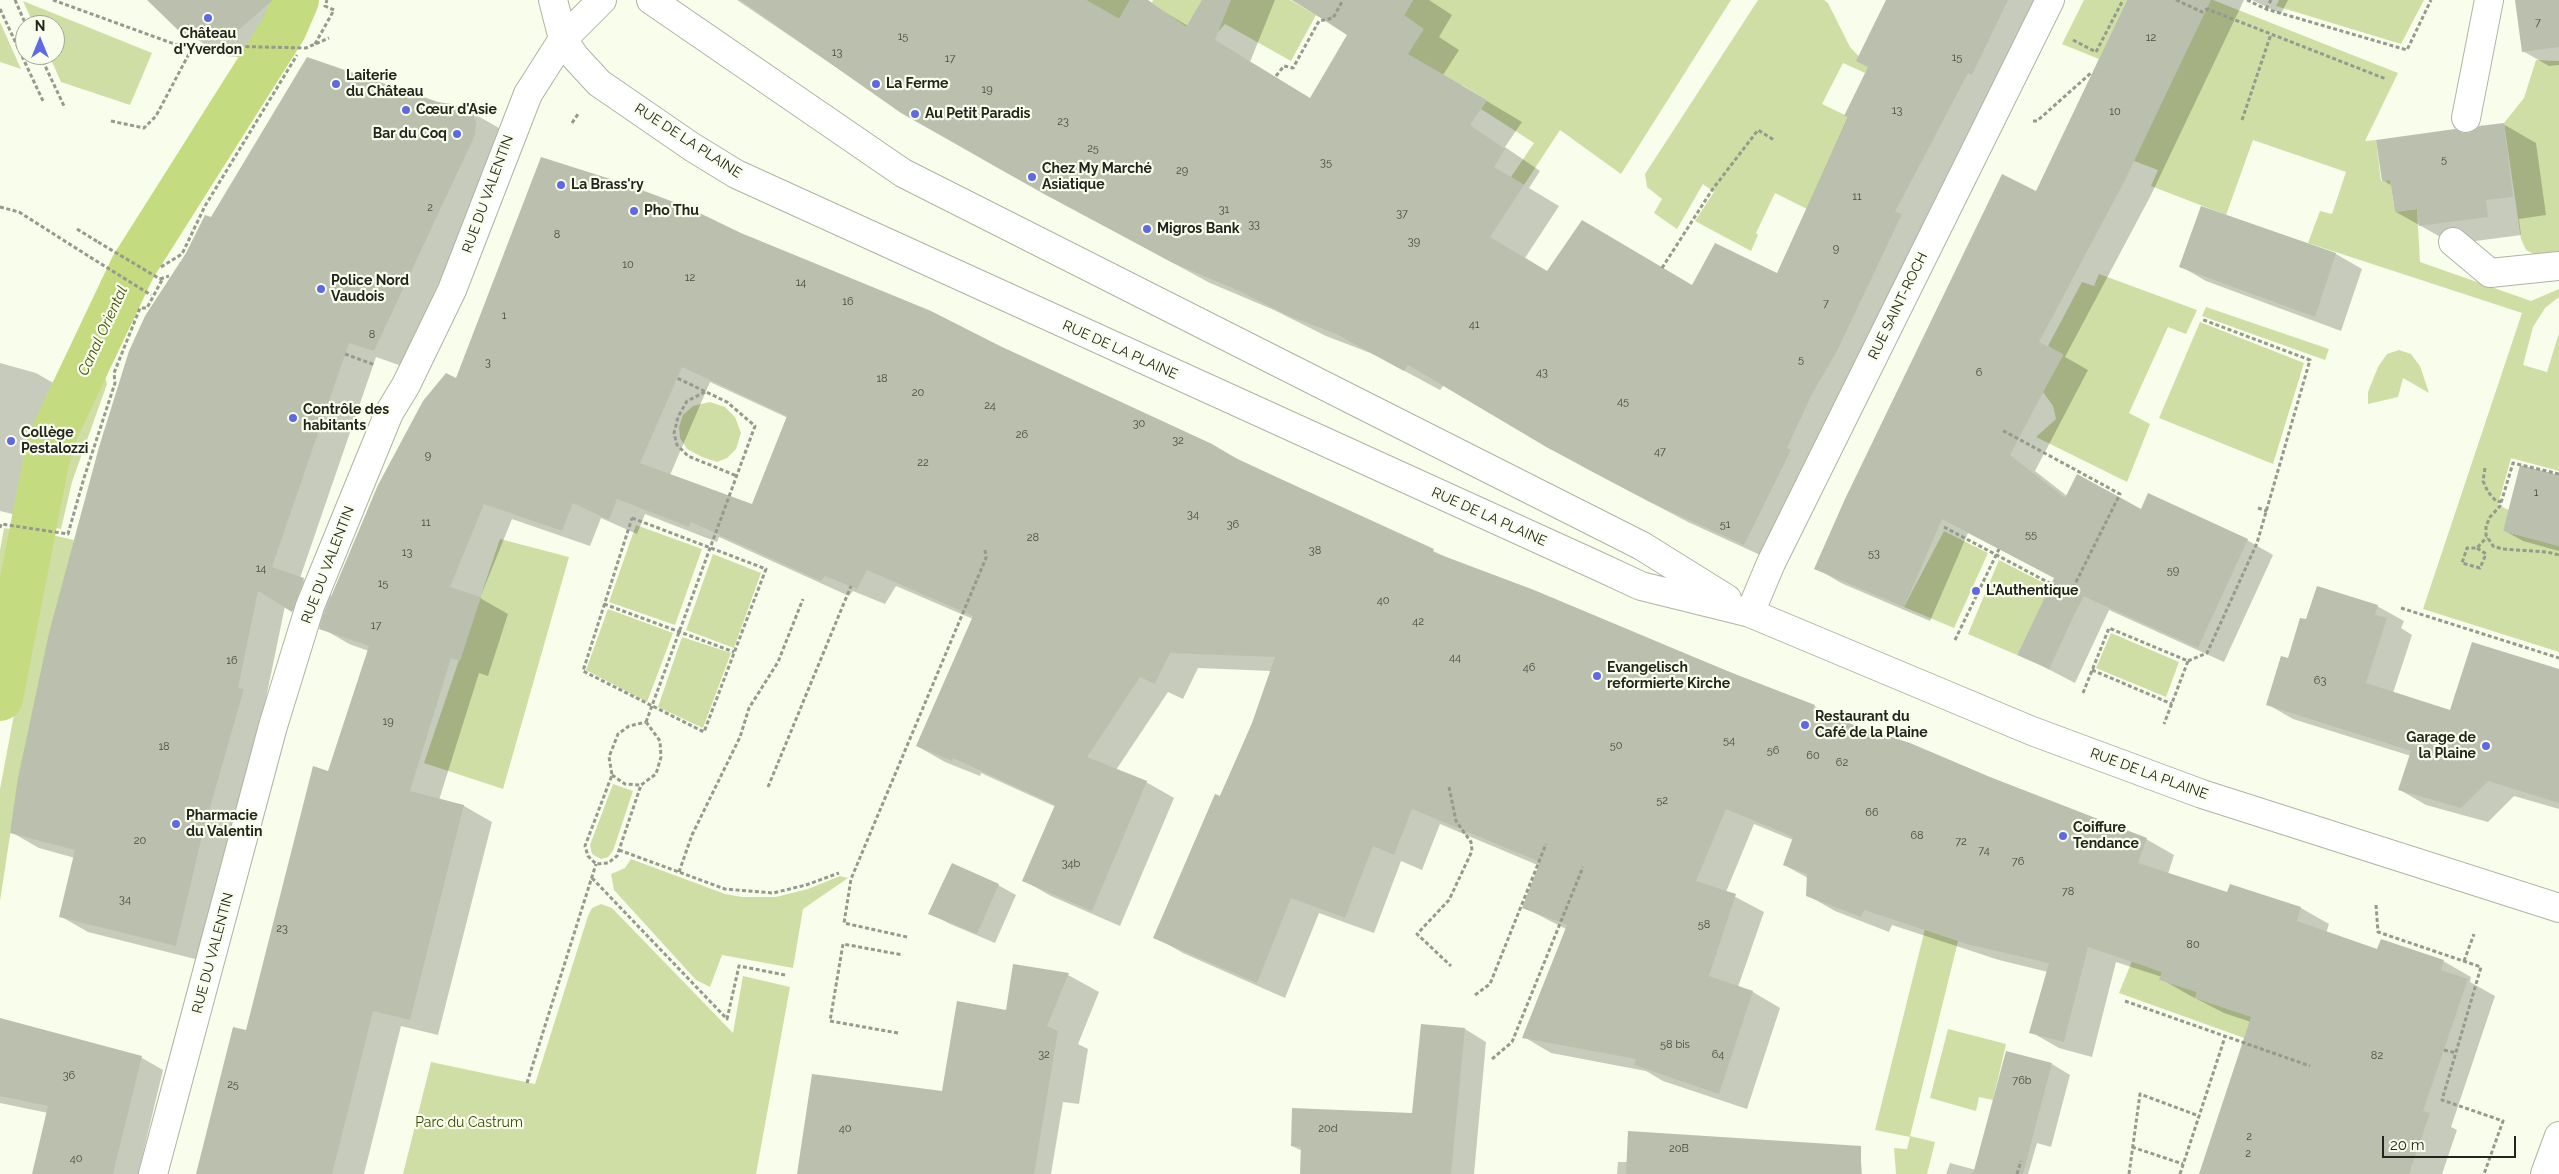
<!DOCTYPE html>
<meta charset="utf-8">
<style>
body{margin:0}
#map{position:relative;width:2559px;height:1174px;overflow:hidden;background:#f8feeb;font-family:Raleway,sans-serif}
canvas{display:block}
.north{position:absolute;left:15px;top:15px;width:50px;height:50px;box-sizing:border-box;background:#f8feeb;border:1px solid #a2a799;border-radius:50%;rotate:0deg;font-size:14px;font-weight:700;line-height:20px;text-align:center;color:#22241d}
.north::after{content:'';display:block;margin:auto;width:18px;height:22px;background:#5f6ae2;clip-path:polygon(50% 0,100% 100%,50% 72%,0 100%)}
.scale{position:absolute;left:2382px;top:1136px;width:134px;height:22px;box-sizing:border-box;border:2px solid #22241d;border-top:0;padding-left:6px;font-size:15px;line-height:18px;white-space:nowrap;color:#22241d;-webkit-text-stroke:4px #f8feeb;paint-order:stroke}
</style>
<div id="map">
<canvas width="2559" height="1174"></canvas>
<div class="north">N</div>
<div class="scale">20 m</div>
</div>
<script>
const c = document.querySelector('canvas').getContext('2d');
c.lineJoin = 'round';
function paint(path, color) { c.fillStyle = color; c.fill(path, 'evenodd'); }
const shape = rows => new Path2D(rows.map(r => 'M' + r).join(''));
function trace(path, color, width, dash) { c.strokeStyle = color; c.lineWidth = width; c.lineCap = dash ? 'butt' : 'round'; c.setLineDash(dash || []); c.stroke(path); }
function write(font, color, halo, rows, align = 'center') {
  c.font = font + ' Raleway,sans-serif'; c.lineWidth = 4.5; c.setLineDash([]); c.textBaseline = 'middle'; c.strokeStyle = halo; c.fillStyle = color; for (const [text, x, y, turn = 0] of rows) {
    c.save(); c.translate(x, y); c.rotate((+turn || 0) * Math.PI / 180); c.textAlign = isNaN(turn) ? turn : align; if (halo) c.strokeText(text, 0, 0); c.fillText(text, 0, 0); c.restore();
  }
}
paint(shape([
 [1086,0,1130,0,1095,61,1107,12],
 [1153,0,1290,0,1316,15,1291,61,1225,24,1218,32,1192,17,1186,27,1152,3],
 [1413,0,1731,0,1621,174,1560,130,1524,185,1511,177,1534,143,1481,109,1487,100,1462,85,1413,159,1404,15],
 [1758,0,1824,0,1828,3,1850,47,1869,67,1865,73,1843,63,1822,104,1872,128,1807,209,1775,193,1756,233,1758,235,1751,251,1695,221,1714,192,1703,184,1677,229,1654,213,1662,199,1647,187,1645,174],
 [2084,0,2127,0,2099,59,2062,44],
 [2168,0,2213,0,2398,73,2365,141,2376,140,2381,181,2390,180,2395,212,2417,209,2420,262,2531,301,2559,289,2559,297,2545,308,2533,327,2523,365,2547,372,2559,333,2559,471,2511,458,2498,505,2509,510,2503,531,2559,546,2559,652,2423,609,2522,313,2308,243,2320,211,2332,214,2346,172,2253,140,2226,215,2151,186,2158,170,2134,161],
 [2279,0,2424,0,2401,44,2276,6],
 [23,1,152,53,130,105,61,82,49,55,55,55,55,25,34,25],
 [0,22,21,69,0,62],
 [2536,60,2559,61,2559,257,2542,258,2526,250,2521,239,2504,123,2524,98],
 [2099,274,2197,310,2186,334,2168,327,2129,413,2150,424,2127,482,2036,437,2056,419,2053,406,2043,392,2063,355,2048,346,2082,282,2094,286],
 [2206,307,2329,349,2325,360,2202,316],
 [2200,322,2304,363,2273,464,2159,418],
 [111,331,118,346,105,377,107,384,72,482,61,529,50,527,68,442],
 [2399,350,2411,354,2420,366,2429,393,2403,378,2398,397,2368,404,2368,392,2378,367,2387,354],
 [710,402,725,407,735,417,741,433,736,449,727,458,717,462,702,457,687,449,680,438,679,427,683,415,693,406],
 [636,525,702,549,675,625,609,602],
 [4,528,22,531,0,641,0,550],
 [1944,531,1988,553,1954,628,1904,607],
 [48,534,74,540,18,783,0,901,0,789],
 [500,539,569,557,503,789,424,763],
 [713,554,761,573,734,648,686,630],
 [1999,560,2075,599,2085,592,2078,607,2047,593,2017,655,1968,634],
 [608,609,673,633,647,702,586,670],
 [2111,633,2179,662,2166,697,2096,668],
 [682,637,731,653,703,728,658,707],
 [613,784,633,791,613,851,608,857,601,859,592,854,590,845],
 [631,859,725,894,742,897,776,897,808,889,840,876,848,878,803,909,793,968,722,955,710,987,696,980,614,890,611,874,625,868],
 [601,904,612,908,733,1033,743,976,790,987,756,1174,403,1174,431,1062,535,1084,588,916,592,908],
 [1964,917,1910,1136,1935,1142,1927,1174,1896,1174,1894,1148,1907,1149,1910,1137,1875,1130,1925,929],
 [2132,961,2162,972,2160,980,2197,992,2195,998,2264,1021,2311,1062,2119,993],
 [1948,1029,2006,1044,1993,1100,1979,1097,1976,1111,1930,1098]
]), '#cfdea4');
paint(shape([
 [161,0,288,0,290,8,284,34,268,52,247,58,226,56,180,30],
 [737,0,1145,0,1188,26,1203,0,1275,0,1250,62,1311,99,1348,34,1291,0,1429,0,1452,15,1439,37,1459,50,1443,75,1522,122,1505,147,1540,171,1529,188,1559,206,1525,258,1548,272,1693,286,1778,274,1870,67,1887,0,2054,0,1780,564,1688,522,1585,468,1444,385,1440,390,1373,354,1326,336,1274,310,1210,283,998,168,902,112],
 [2128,0,2244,0,2151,195,2065,357,2088,370,2035,471,2067,496,2141,511,2247,540,2273,555,2224,662,2109,610,2075,683,2019,654,2055,578,1968,533,1930,621,1841,583,1816,568,2036,192],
 [2252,0,2288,0,2281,14],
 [2516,0,2559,0,2559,65,2549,66,2523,51],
 [437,104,471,112,499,128,503,140,502,151,402,366,376,357,300,578,332,596,457,379,741,234,1000,347,1448,558,1814,706,1843,722,2146,839,2174,855,2168,874,2228,894,2231,886,2301,908,2329,924,2326,933,2378,950,2443,961,2471,977,2470,982,2495,996,2451,1127,2457,1130,2442,1174,2201,1174,2251,1022,2224,1013,2189,995,2161,979,2162,977,2116,962,2092,1057,2059,1048,2031,1032,2048,972,1999,960,1892,925,1889,932,1835,911,1807,895,1808,878,1784,865,1793,840,1754,824,1726,892,1764,912,1738,987,1753,992,1780,1008,1747,1109,1663,1081,1646,1071,1551,1053,1524,1037,1566,929,1523,907,1540,866,1440,824,1422,870,1401,861,1374,933,1319,913,1285,998,1183,953,1155,937,1253,724,1271,671,1198,668,1183,699,1168,692,1116,770,1146,782,1174,798,1120,926,1051,896,1023,880,1056,807,981,773,980,776,945,762,917,746,973,619,896,586,885,604,853,591,849,596,719,537,717,542,645,514,637,534,601,518,590,546,512,519,480,598,508,614,488,676,479,673,439,800,464,806,492,822,438,1035,401,1026,364,1174,197,1174,247,1032,369,651,349,644,285,606,265,703,271,706,203,961,88,932,60,916,75,858,39,848,11,832,211,218],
 [710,382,788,418,753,506,670,475],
 [2503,124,2536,143,2546,215,2519,219,2521,235,2453,244,2396,212,2392,186,2383,180,2462,134],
 [2336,254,2362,269,2341,331,2206,281,2180,266],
 [0,363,36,373,67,391,40,491,33,489,25,517,0,511],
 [2559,477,2559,551,2523,541,2505,531],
 [2377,606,2404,621,2401,628,2412,635,2393,693,2451,711,2559,670,2559,809,2514,796,2488,822,2426,805,2400,790,2411,756,2293,719,2267,704,2307,621],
 [998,885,1016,895,995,943,948,923,930,913],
 [1014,966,1068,975,1099,992,1078,1044,1088,1049,1079,1104,1063,1102,1051,1174,799,1174,943,1093,1007,1011],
 [0,1020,142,1058,163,1070,138,1174,34,1174,48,1113,0,1103],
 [1465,1029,1486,1042,1474,1174,1301,1174,1302,1151,1292,1146,1413,1115],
 [2052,1064,2070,1075,2051,1147,2037,1143,2028,1174,1946,1174,1950,1163,1976,1170],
 [1861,1161,1862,1174,1617,1174,1618,1162]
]), '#0003');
trace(shape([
 [0,698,46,462,56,429,133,267,284,28,296,0]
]), '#c5db80', 46);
paint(shape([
 [147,0,273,0,235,33,214,40,191,38,179,31],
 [740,0,1086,0,1120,19,1130,0,1148,0,1186,27,1202,0,1231,0,1215,40,1310,98,1347,35,1293,0,1413,0,1404,15,1424,29,1408,54,1487,100,1470,125,1505,149,1494,167,1524,185,1490,237,1547,271,1582,220,1692,285,1715,243,1777,273,1848,117,1844,116,1868,67,1856,61,1886,0,2008,0,1972,75,1968,73,1895,212,1902,214,1836,353,1812,394,1787,448,1791,450,1744,545,1650,502,1548,448,1408,365,1404,371,1336,334,1289,316,1237,290,1173,263,1044,194,901,113],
 [2127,0,2211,0,2125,180,2039,342,2063,354,2010,455,2065,498,2077,474,2141,509,2148,493,2248,539,2198,648,2083,596,2049,669,2017,655,2054,578,1942,519,1904,607,1814,569,1845,499,2002,174,2036,191],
 [2515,0,2559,0,2559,47,2522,52],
 [307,57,438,102,452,104,472,111,476,123,475,135,374,351,349,343,272,567,304,578,292,612,258,591,238,688,244,689,203,832,176,946,59,917,75,850,10,833,18,778,49,633,99,447,129,351,145,316,186,253,205,215,211,217],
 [2504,123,2513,197,2486,200,2488,217,2419,226,2417,209,2395,212,2390,180,2382,181,2376,140,2455,129,2463,133,2471,133,2479,126],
 [541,157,623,183,687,207,741,233,931,311,1000,346,1212,444,1239,460,1434,549,1433,552,1534,590,1732,673,1815,705,1812,711,1910,743,1990,777,2147,838,2138,863,2227,892,2230,884,2301,907,2297,921,2377,949,2381,939,2444,960,2441,970,2468,979,2423,1111,2430,1113,2409,1174,2199,1174,2251,1017,2195,998,2197,992,2159,980,2162,972,2088,947,2064,1042,2029,1033,2049,963,1970,945,1864,910,1861,917,1806,896,1807,874,1783,865,1793,837,1726,809,1696,881,1736,894,1709,976,1753,991,1719,1094,1634,1065,1636,1059,1522,1038,1567,925,1522,908,1540,862,1412,809,1394,855,1373,846,1345,918,1291,898,1257,983,1153,938,1215,794,1220,796,1252,723,1275,657,1170,653,1155,684,1140,677,1087,757,1147,781,1092,911,1022,881,1055,805,953,758,952,761,916,746,973,616,867,570,857,589,825,576,821,581,691,522,689,527,617,499,609,520,573,503,562,531,484,504,450,587,481,597,460,661,451,658,410,791,464,805,410,1020,373,1011,332,1174,196,1174,233,1027,246,1030,313,766,328,771,369,646,319,629,325,611,378,485,423,401,446,373,456,378],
 [682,367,787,416,752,504,640,463],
 [2201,206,2336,253,2315,317,2179,267],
 [2520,465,2559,475,2559,546,2503,531],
 [2317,586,2378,605,2375,615,2387,618,2366,683,2450,710,2472,642,2559,669,2559,803,2488,781,2461,808,2398,790,2411,751,2266,705,2281,656,2288,658,2300,618,2306,619],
 [952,863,999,884,977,934,928,914],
 [1013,964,1069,973,1047,1026,1058,1031,1034,1174,797,1174,812,1074,942,1091,957,1001,1006,1010],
 [0,1018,142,1056,113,1174,32,1174,48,1106,0,1096],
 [1421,1024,1465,1028,1451,1174,1300,1174,1301,1147,1291,1146,1292,1108,1412,1113],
 [2006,1051,2052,1063,2023,1174,1973,1174],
 [1628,1131,1861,1146,1861,1174,1626,1174]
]), '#babfae');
const minor = shape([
 [553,0,563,39,575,57,599,83,692,147,736,174,1598,566,1641,586,1750,613,2032,731,2202,794,2559,908],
 [651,0,903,173,1642,546,1727,599],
 [2466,118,2489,0],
 [2453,242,2490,273,2559,266],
 [1750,613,1771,563,2050,0],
 [153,1174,273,726,310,606,389,413,406,385,452,290,528,94,563,39,602,0]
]);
const major = shape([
 [2545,1174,2559,1136]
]);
trace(minor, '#aeb4a2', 30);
trace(major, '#aeb4a2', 30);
trace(shape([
 [15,0,26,25],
 [53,0,191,50,221,46,306,48,329,38],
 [2176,0,2202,12,2207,9,2386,79],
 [2247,0,2266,9,2407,50,2431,0],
 [0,9,43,101],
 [2266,9,2271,0],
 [2073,40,2096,52,2123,0],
 [315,44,334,10,325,6,327,0],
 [40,55,65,108],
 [1276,76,1284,66,1293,68,1319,21,1333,18,1343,0],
 [2242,120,2271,34],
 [111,121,144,128,156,116,191,50],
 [2033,121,2037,121,2092,72],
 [572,123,578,114],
 [0,207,19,212,90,257],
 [77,229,98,242],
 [161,267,182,254,205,206,297,55],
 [1662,268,1712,190,1758,130,1774,140],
 [160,279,169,276],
 [345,354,375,365],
 [705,392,687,401,678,417,674,433,677,445,688,456,737,476],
 [2485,468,2483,481,2488,492,2496,501,2501,502],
 [2559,474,2513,463,2500,506,2490,517,2486,526,2486,535,2493,546,2502,549,2547,552,2559,555],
 [2258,508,2267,511],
 [632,518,766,569,704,732,583,671,632,518],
 [1944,527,2070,594,2120,494,2002,430],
 [0,528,1,524,68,534,84,478,115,383,114,373,140,308,147,308,163,278],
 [2477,548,2486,554,2480,568,2462,563,2467,548,2477,548,2487,537],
 [604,604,734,652],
 [2401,608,2559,658],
 [1955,640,1999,549],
 [2188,661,2207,653,2257,543,2310,360,2201,319],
 [2092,670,2172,704],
 [2083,693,2109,628,2188,661,2164,724],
 [646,722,755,426,727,402,677,378],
 [646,722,660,741,661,757,656,774,641,785,617,856,608,863,596,864,588,856,585,846,612,775,609,757,618,734,629,726,646,722],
 [612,775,625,784,641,785],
 [768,787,851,586],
 [1449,787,1456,821,1471,842,1472,851,1449,900,1417,934,1451,966],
 [619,850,725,889,773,893,806,885,839,873],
 [679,872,692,835,740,737,749,708,778,662,803,599],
 [592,878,727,1019,739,966,785,975],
 [2376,905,2378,932,2481,967,2442,1100,2503,1121,2484,1174],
 [907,937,844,923,851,879,986,558,985,550],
 [2464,961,2474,934],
 [1475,995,1490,984,1546,844],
 [2125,1001,2310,1066],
 [898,1033,830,1021,843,944,903,955],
 [2444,1050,2456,1053],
 [1492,1059,1512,1042,1583,867],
 [527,1083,596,864],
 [2132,1147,2183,1164],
 [2017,1174,2021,1161],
 [2129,1174,2140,1094,2199,1116],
 [2180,1174,2225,1037]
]), '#969a8d', 3, [4, 2.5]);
trace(minor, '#fff', 28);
trace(major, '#fff', 28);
trace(shape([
 [98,242,160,279],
 [90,257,151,295]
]), '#969a8d', 3, [4, 2.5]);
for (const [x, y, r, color] of [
 [208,18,5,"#5f6ae2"],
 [336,84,5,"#5f6ae2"],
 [876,84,5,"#5f6ae2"],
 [406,110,5,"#5f6ae2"],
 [915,114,5,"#5f6ae2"],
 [457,134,5,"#5f6ae2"],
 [1032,177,5,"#5f6ae2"],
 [561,185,5,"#5f6ae2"],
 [634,211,5,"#5f6ae2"],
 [1147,229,5,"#5f6ae2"],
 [321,289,5,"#5f6ae2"],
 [293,418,5,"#5f6ae2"],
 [11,441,5,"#5f6ae2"],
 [1976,591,5,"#5f6ae2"],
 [1597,676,5,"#5f6ae2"],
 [1805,725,5,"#5f6ae2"],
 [2486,746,5,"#5f6ae2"],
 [176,824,5,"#5f6ae2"],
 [2063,836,5,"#5f6ae2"]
]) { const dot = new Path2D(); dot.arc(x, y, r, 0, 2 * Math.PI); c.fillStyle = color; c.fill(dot); trace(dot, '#f8feeb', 2); }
write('11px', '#484b41', null, [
 ["7",2538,23],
 ["15",903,37],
 ["12",2151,38],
 ["13",837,53],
 ["15",1957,58],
 ["17",950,59],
 ["19",987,90],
 ["13",1897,111],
 ["10",2115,112],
 ["23",1063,122],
 ["25",1093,149],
 ["5",2444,160],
 ["35",1326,163],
 ["29",1182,171],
 ["11",1857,197],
 ["2",430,208],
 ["31",1224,210],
 ["37",1402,214],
 ["33",1254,225],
 ["8",557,235],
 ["39",1414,242],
 ["9",1836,249],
 ["10",628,265],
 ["12",690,278],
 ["14",801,283],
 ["16",848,302],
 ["7",1826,304],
 ["1",504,316],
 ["41",1474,325],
 ["8",372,335],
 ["5",1801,360],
 ["3",488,363],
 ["43",1542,373],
 ["6",1979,373],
 ["18",882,379],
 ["20",918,393],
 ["45",1623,402],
 ["24",990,406],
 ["30",1139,424],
 ["26",1022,435],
 ["32",1178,441],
 ["47",1660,452],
 ["9",428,456],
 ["22",923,463],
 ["1",2536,493],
 ["34",1193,515],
 ["11",426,523],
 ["36",1233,525],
 ["51",1725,525],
 ["55",2031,535],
 ["28",1033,538],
 ["38",1315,551],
 ["13",407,553],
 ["53",1874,554],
 ["14",261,569],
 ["59",2173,571],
 ["15",383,584],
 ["40",1383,601],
 ["42",1418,622],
 ["17",376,626],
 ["44",1455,658],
 ["16",232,661],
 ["46",1529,668],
 ["63",2320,681],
 ["19",388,722],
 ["54",1729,741],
 ["50",1616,746],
 ["18",164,747],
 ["56",1773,751],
 ["60",1813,756],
 ["62",1842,763],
 ["52",1662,801],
 ["66",1872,813],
 ["68",1917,836],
 ["20",140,841],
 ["72",1961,842],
 ["74",1984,851],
 ["76",2018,862],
 ["34b",1071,864],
 ["78",2068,892],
 ["34",125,900],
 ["58",1704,925],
 ["23",282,929],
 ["80",2193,945],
 ["58 bis",1675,1045],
 ["32",1044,1055],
 ["64",1718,1055],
 ["82",2377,1056],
 ["36",69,1076],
 ["76b",2022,1081],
 ["25",233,1085],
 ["40",845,1129],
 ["20d",1328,1129],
 ["2",2249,1137],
 ["20B",1679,1149],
 ["2",2248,1154],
 ["40",76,1159]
]);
write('bold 14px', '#22241d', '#f8feeb', [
 ["Château",208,34,"center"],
 ["d'Yverdon",208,50,"center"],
 ["Laiterie",346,76],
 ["du Château",346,92],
 ["La Ferme",886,84],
 ["Cœur d'Asie",416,110],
 ["Au Petit Paradis",925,114],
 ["Bar du Coq",447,134,"right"],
 ["Chez My Marché",1042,169],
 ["Asiatique",1042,185],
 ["La Brass'ry",571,185],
 ["Pho Thu",644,211],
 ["Migros Bank",1157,229],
 ["Police Nord",331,281],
 ["Vaudois",331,297],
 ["Contrôle des",303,410],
 ["habitants",303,426],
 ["Collège",21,433],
 ["Pestalozzi",21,449],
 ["L'Authentique",1986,591],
 ["Evangelisch",1607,668],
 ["reformierte Kirche",1607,684],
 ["Restaurant du",1815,717],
 ["Café de la Plaine",1815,733],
 ["Garage de",2476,738,"right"],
 ["la Plaine",2476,754,"right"],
 ["Pharmacie",186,816],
 ["du Valentin",186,832],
 ["Coiffure",2073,828],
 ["Tendance",2073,844]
], 'left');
write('14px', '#22241d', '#f8feeb', [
 ["RUE DE LA PLAINE",688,141,33],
 ["RUE DU VALENTIN",488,194,-70],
 ["RUE SAINT-ROCH",1898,306,-64],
 ["RUE DE LA PLAINE",1120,350,24],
 ["RUE DE LA PLAINE",1489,517,24],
 ["RUE DU VALENTIN",328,565,-69],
 ["RUE DE LA PLAINE",2149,774,20],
 ["RUE DU VALENTIN",213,953,-75]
]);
write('14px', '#394500', '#f8feeb', [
 ["Parc du Castrum",469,1123]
]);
write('italic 15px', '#404c07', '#f8feeb', [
 ["Canal Oriental",103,331,-65]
]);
</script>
